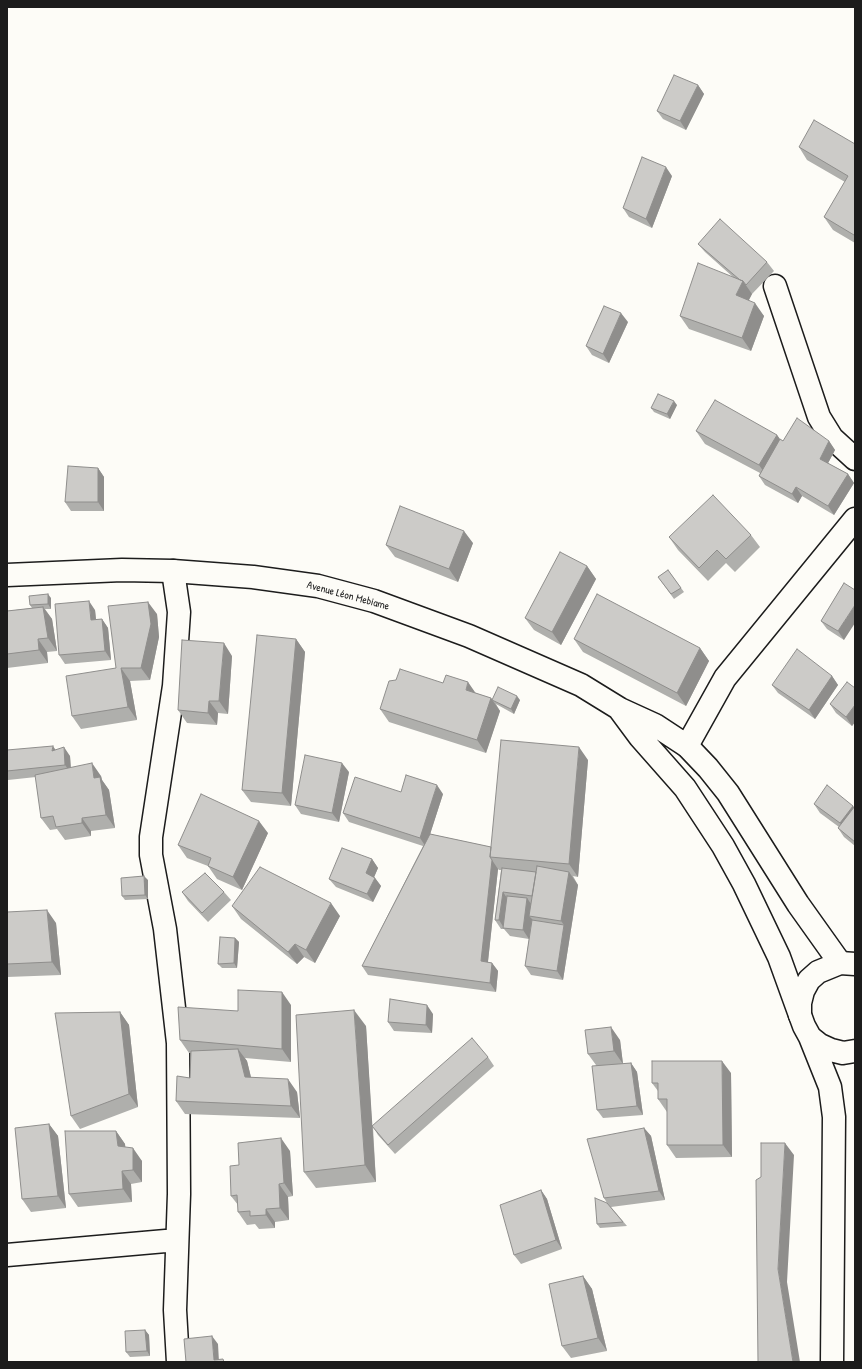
<!DOCTYPE html>
<meta charset="utf-8">
<style>
body{margin:0}
#map{position:relative;width:862px;height:1369px;overflow:hidden;background:#fdfcf7;font-family:"Patrick Hand",sans-serif}
canvas{display:block}
.frame{position:absolute;inset:0;border:8px solid #1c1c1c;pointer-events:none}
</style>
<div id="map">
<canvas width="862" height="1369"></canvas>
<div class="frame"></div>
</div>
<script>
const c = document.querySelector('canvas').getContext('2d');
c.lineJoin = 'round';
const shape = rows => new Path2D(rows.map(r => 'M' + r).join(''));
function trace(path, color, width, dash) { c.strokeStyle = color; c.lineWidth = width; c.lineCap = dash ? 'butt' : 'round'; c.setLineDash(dash || []); c.stroke(path); }
function paint(path, color) { c.fillStyle = color; c.fill(path, 'evenodd'); }
function write(font, color, halo, rows, align = 'center') {
  c.font = font + ' "Patrick Hand",sans-serif'; c.lineWidth = 4; c.setLineDash([]); c.textBaseline = 'middle'; c.strokeStyle = halo; c.fillStyle = color; for (const [text, x, y, turn = 0] of rows) {
    c.save(); c.translate(x, y); c.rotate((+turn || 0) * Math.PI / 180); c.textAlign = isNaN(turn) ? turn : align; if (halo) c.strokeText(text, 0, 0); c.fillText(text, 0, 0); c.restore();
  }
}
const street = shape([
 [775,286,819,417,832,438,855,459],
 [173,571,179,612,174,686,151,837,151,855,165,929,178,1043,179,1194,175,1310,178,1362],
 [687,746,725,678,855,519],
 [7,1255,177,1240]
]);
const secondary = shape([
 [7,575,122,570,173,571,253,577,318,586,374,601,469,636,581,685,620,709,655,725,687,746,708,768,728,793,798,904,840,963],
 [620,710,640,737,685,788,723,846,744,884,779,957,800,1015]
]);
const primary = shape([
 [855,964,840,963,818,972,809,980,803,991,800,1003,800,1015,804,1026,810,1037,820,1045,831,1050,843,1053,855,1051],
 [810,1037,830,1087,834,1117,832,1362]
]);
trace(street, '#1c1c1c', 25);
trace(secondary, '#1c1c1c', 25);
trace(primary, '#1c1c1c', 25);
trace(street, '#fdfcf7', 22);
trace(secondary, '#fdfcf7', 22);
trace(primary, '#fdfcf7', 22);
paint(shape([
 [698,85,704,94,686,130,663,119,657,111],
 [855,144,855,243,833,230,824,217,845,182,807,160,799,147],
 [672,176,652,228,629,217,623,208],
 [698,244,767,262,774,271,752,294,749,300,764,316,751,351,689,329,680,316,733,277,705,252],
 [628,322,609,363,592,355,586,346],
 [677,405,670,419,654,412,651,408],
 [696,431,777,435,780,439,783,441,829,441,835,450,828,463,848,474,854,483,834,515,802,496,798,503,765,485,759,476,760,473,705,444],
 [98,468,104,477,104,511,71,511,65,502],
 [751,535,760,547,735,572,726,563,708,581,678,550,669,537],
 [473,543,458,582,395,557,386,545],
 [587,566,596,579,561,645,534,630,525,618],
 [668,570,684,592,674,599,658,577],
 [844,583,844,640,827,629,821,621],
 [51,598,51,609,45,609,52,619,57,651,47,652,48,663,7,668,7,611,32,608,30,605],
 [95,610,96,620,102,619,108,628,111,660,65,664,59,655],
 [157,614,159,637,150,680,130,681,137,720,81,729,72,716,116,668],
 [296,639,305,652,291,806,251,802,242,790],
 [574,639,700,648,709,661,686,706,583,652],
 [232,656,228,714,218,713,217,725,187,723,178,710],
 [832,676,838,685,815,719,778,693,772,685],
 [443,683,476,693,491,698,492,699,520,700,514,714,496,704,500,711,486,753,389,722,380,709],
 [855,688,855,722,852,726,836,713,830,704],
 [7,750,56,750,70,756,71,768,101,776,102,780,109,790,115,828,91,831,91,836,65,840,57,829,50,830,41,818,36,777,8,780,7,778],
 [588,760,578,877,573,876,578,885,563,980,531,975,525,966,529,939,510,936,504,929,501,929,495,920,501,870,499,870,498,869,488,962,492,963,498,971,496,992,368,975,362,966,423,846,349,822,343,813,401,792,443,794,430,834,491,847],
 [349,772,339,822,301,814,295,805],
 [814,804,853,806,854,807,855,806,855,846,844,837,838,828,839,827,820,813],
 [268,833,242,890,217,879,208,866,187,858,178,845],
 [372,859,378,868,374,877,375,878,381,886,373,902,336,887,329,879],
 [148,880,148,899,125,900,122,896],
 [182,892,224,892,231,900,208,922,188,901],
 [232,906,340,916,315,963,304,957,297,964,241,919],
 [7,912,56,923,61,975,7,977],
 [235,938,239,942,237,968,222,968,218,964],
 [291,1005,291,1062,245,1058,247,1061,251,1077,297,1092,300,1118,185,1114,176,1101,190,1078,191,1053,189,1053,180,1040,238,1011],
 [120,1012,129,1025,138,1107,80,1129,71,1116],
 [433,1014,432,1033,394,1031,388,1022],
 [366,1026,372,1126,488,1057,494,1066,395,1154,378,1135,373,1127,376,1182,316,1188,304,1172],
 [620,1040,623,1064,631,1063,637,1072,643,1115,603,1118,597,1110,596,1065,588,1054],
 [731,1073,732,1157,676,1158,667,1145,667,1112,658,1099,658,1091,652,1083],
 [49,1124,58,1136,66,1208,31,1212,22,1199],
 [644,1128,651,1136,665,1200,611,1207,627,1226,600,1228,597,1224,607,1203,604,1198],
 [116,1131,125,1144,125,1147,142,1161,142,1182,131,1184,132,1202,78,1207,69,1194],
 [290,1151,293,1196,288,1197,289,1220,275,1222,275,1228,259,1229,255,1224,247,1225,238,1212,238,1205,231,1196,239,1165],
 [541,1190,547,1199,562,1249,521,1264,514,1255],
 [583,1276,592,1289,607,1351,571,1358,562,1346],
 [145,1330,149,1335,150,1356,130,1357,126,1352]
]), '#afafac');
paint(shape([
 [698,85,704,94,686,130,680,121],
 [666,167,672,176,652,228,646,219],
 [743,281,752,294,745,307,736,295],
 [755,303,764,316,751,351,742,338],
 [621,313,628,322,609,363,603,354],
 [674,401,677,405,670,419,667,414],
 [777,435,786,448,768,478,759,465],
 [829,441,835,450,826,467,820,459],
 [98,468,104,477,104,511,98,502],
 [848,474,854,483,834,515,828,506],
 [796,487,802,496,798,503,792,494],
 [464,531,473,543,458,582,449,569],
 [587,566,596,579,561,645,552,632],
 [48,594,51,598,51,609,48,604],
 [89,601,95,610,97,629,91,620],
 [148,602,157,614,159,637,150,680,141,668],
 [855,605,855,623,844,640,838,631],
 [43,607,52,619,57,651,48,638],
 [102,619,108,628,111,660,105,651],
 [38,639,47,652,48,663,39,650],
 [296,639,305,652,291,806,282,793],
 [224,643,232,656,228,714,219,701],
 [700,648,709,661,686,706,677,693],
 [121,668,130,681,137,720,128,707],
 [832,676,838,685,815,719,809,710],
 [468,682,477,695,466,690],
 [517,696,520,700,514,714,511,709],
 [491,698,500,711,486,753,477,740],
 [209,701,218,713,217,725,208,713],
 [855,705,855,722,852,726,846,717],
 [53,746,59,755,52,751],
 [64,747,70,756,71,773,65,765],
 [579,747,588,760,578,877,569,864],
 [92,763,101,776,102,780,109,790,115,828,106,815,94,778],
 [342,763,349,772,339,822,332,813],
 [437,785,443,794,426,847,420,838],
 [853,806,855,809,846,832,840,823],
 [82,818,91,831,91,836,82,823],
 [259,821,268,833,242,890,233,877],
 [372,859,378,868,372,882,366,873],
 [492,860,498,869,487,970,481,961],
 [569,872,578,885,563,980,557,971,564,925,561,921],
 [144,876,148,880,148,899,145,895],
 [375,878,381,886,373,902,367,894],
 [503,892,509,901,504,928,499,920],
 [527,898,533,907,529,916,532,919,529,939,523,930],
 [331,903,340,916,315,963,306,950],
 [47,910,56,923,61,975,52,962],
 [235,938,239,942,237,968,234,963],
 [295,944,304,957,297,964,288,952],
 [492,963,498,971,496,992,490,983],
 [282,992,291,1005,291,1062,282,1049],
 [427,1005,433,1014,432,1033,426,1025],
 [354,1010,366,1026,376,1182,365,1165],
 [120,1012,129,1025,138,1107,129,1094],
 [611,1027,620,1040,623,1064,614,1051],
 [238,1049,247,1061,254,1090,245,1077],
 [722,1061,731,1073,732,1157,723,1145],
 [631,1063,637,1072,643,1115,637,1106],
 [288,1079,297,1092,300,1118,291,1106],
 [49,1124,58,1136,66,1208,58,1196],
 [644,1128,651,1136,665,1200,659,1191],
 [116,1131,125,1144,127,1159,118,1146],
 [281,1138,290,1151,293,1196,284,1183],
 [785,1143,794,1155,787,1282,800,1362,793,1362,778,1269],
 [133,1148,142,1161,142,1182,133,1170],
 [122,1171,131,1184,132,1202,123,1189],
 [279,1184,288,1197,289,1220,280,1208],
 [541,1190,547,1199,562,1249,556,1240],
 [266,1209,275,1222,275,1228,266,1215],
 [583,1276,592,1289,607,1351,598,1338],
 [145,1330,149,1335,150,1356,147,1351],
 [212,1336,218,1344,219,1362,214,1360]
]), '#8f8e8c');
const building = shape([
 [674,75,698,85,680,121,657,111,674,75],
 [814,120,855,144,855,234,854,235,824,217,848,176,799,147,814,120],
 [642,157,666,167,646,219,623,208,642,157],
 [720,219,767,262,746,285,743,281,740,280,698,244,720,219],
 [698,263,743,281,736,295,755,303,742,338,680,316,698,263],
 [604,306,621,313,603,354,586,346,604,306],
 [658,394,674,401,667,414,651,408,658,394],
 [715,400,777,435,759,465,696,431,715,400],
 [797,418,829,441,820,459,848,474,828,506,796,487,792,494,759,476,780,439,783,441,797,418],
 [68,466,98,468,98,502,65,502,68,466],
 [713,495,751,535,726,559,717,550,699,568,669,537,713,495],
 [400,506,464,531,449,569,386,545,400,506],
 [560,552,587,566,552,632,525,618,560,552],
 [668,570,681,588,671,594,658,577,668,570],
 [844,583,855,590,855,605,838,631,821,621,844,583],
 [48,594,48,604,30,605,29,596,48,594],
 [597,594,700,648,677,693,574,639,597,594],
 [89,601,91,620,102,619,105,651,59,655,55,604,89,601],
 [148,602,151,624,141,668,121,668,128,707,72,716,66,676,116,668,108,606,148,602],
 [43,607,48,638,38,639,39,650,7,654,7,611,43,607],
 [257,635,296,639,282,793,242,790,257,635],
 [182,640,224,643,219,701,209,701,208,713,178,710,182,640],
 [797,649,832,676,809,710,772,685,797,649],
 [400,669,443,683,446,675,468,682,466,690,491,698,477,740,380,709,389,681,396,680,400,669],
 [847,682,855,688,855,705,846,717,830,704,847,682],
 [498,687,517,696,511,709,492,700,498,687],
 [501,740,579,747,569,864,490,857,501,740],
 [53,746,52,751,64,747,65,765,7,771,7,750,53,746],
 [305,755,342,763,332,813,295,805,305,755],
 [92,763,94,778,100,777,106,815,82,818,82,823,56,827,53,816,41,818,35,775,92,763],
 [406,775,437,785,420,838,343,813,355,777,401,792,406,775],
 [827,785,853,806,840,823,814,804,827,785],
 [201,794,259,821,233,877,208,866,211,858,178,845,201,794],
 [855,806,855,842,838,828,855,806],
 [430,834,491,847,490,857,492,860,481,961,492,963,490,983,362,966,430,834],
 [342,848,372,859,366,873,375,878,367,894,329,879,342,848],
 [537,866,569,872,561,921,529,916,537,866],
 [260,867,331,903,306,950,295,944,288,952,232,906,260,867],
 [502,868,536,872,532,896,503,892,499,920,495,920,502,868],
 [205,873,224,892,202,913,182,892,205,873],
 [144,876,145,895,122,896,121,878,144,876],
 [507,896,527,898,523,930,503,928,507,896],
 [47,910,52,962,7,964,7,912,47,910],
 [532,920,564,925,557,971,525,966,532,920],
 [220,937,235,938,234,963,218,964,220,937],
 [238,990,282,992,282,1049,180,1040,178,1007,238,1011,238,990],
 [390,999,427,1005,426,1025,388,1022,390,999],
 [354,1010,365,1165,304,1172,296,1015,354,1010],
 [120,1012,129,1094,71,1116,55,1013,120,1012],
 [611,1027,614,1051,588,1054,585,1030,611,1027],
 [472,1038,488,1057,388,1145,372,1126,472,1038],
 [238,1049,245,1077,288,1079,291,1106,176,1101,177,1076,190,1078,191,1051,238,1049],
 [652,1061,722,1061,723,1145,667,1145,667,1099,658,1099,658,1083,652,1083,652,1061],
 [631,1063,637,1106,597,1110,592,1066,631,1063],
 [49,1124,58,1196,22,1199,15,1128,49,1124],
 [644,1128,659,1191,604,1198,587,1139,644,1128],
 [65,1131,116,1131,118,1146,133,1148,133,1170,122,1171,123,1189,69,1194,65,1131],
 [281,1138,284,1183,279,1184,280,1208,266,1209,266,1215,250,1216,250,1211,238,1212,237,1195,231,1196,230,1166,239,1165,238,1143,281,1138],
 [761,1143,785,1143,778,1269,793,1362,758,1362,756,1180,761,1177,761,1143],
 [541,1190,556,1240,514,1255,500,1205,541,1190],
 [595,1198,607,1203,623,1222,597,1224,595,1198],
 [583,1276,598,1338,562,1346,549,1284,583,1276],
 [145,1330,147,1351,126,1352,125,1331,145,1330],
 [212,1336,214,1360,223,1359,224,1362,186,1362,184,1339,212,1336]
]);
paint(building, '#cccbc8');
trace(building, '#8f8e8c', 1);
write('11px', '#1c1c1c', '#fdfcf7', [
 ["Avenue Léon Mebiame",348,596,15]
]);
</script>
